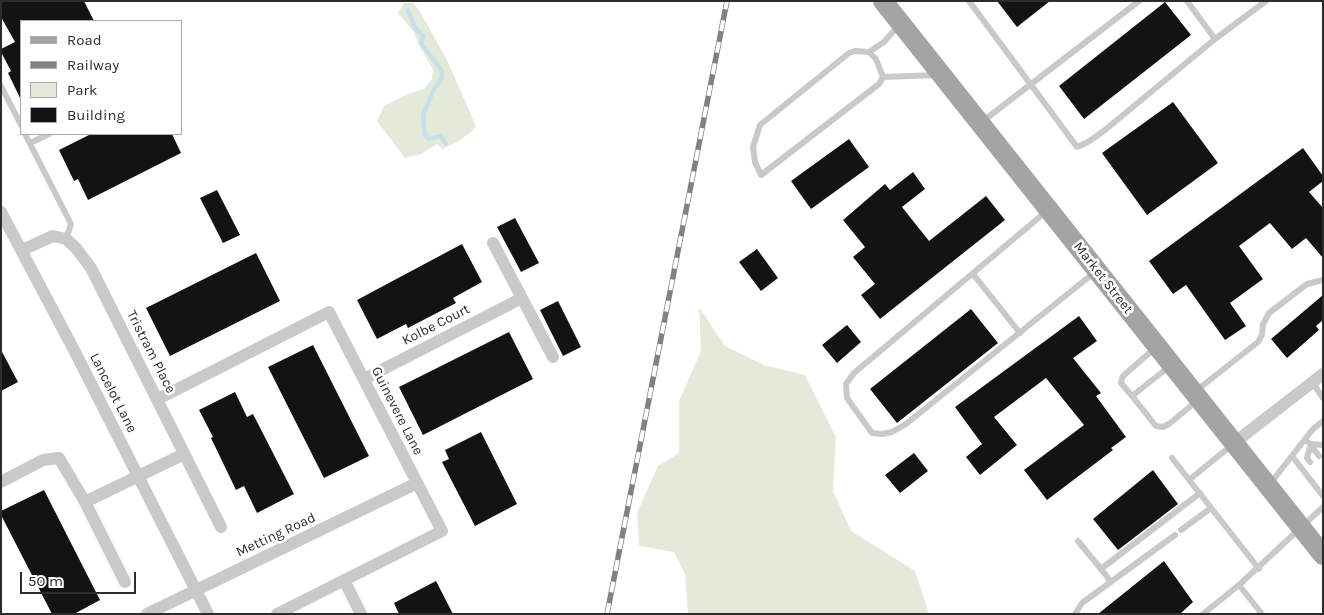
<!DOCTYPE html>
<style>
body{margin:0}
#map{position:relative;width:1324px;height:615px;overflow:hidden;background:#fff;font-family:Karla,sans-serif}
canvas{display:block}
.frame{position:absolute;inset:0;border:2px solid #2c2c2c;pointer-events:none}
.legend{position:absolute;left:20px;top:20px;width:162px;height:115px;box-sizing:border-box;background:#fff;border:1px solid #ababab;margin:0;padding:6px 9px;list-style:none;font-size:15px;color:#2c2c2c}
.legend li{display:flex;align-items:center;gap:10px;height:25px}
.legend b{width:25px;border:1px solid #ababab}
.scale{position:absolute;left:20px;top:572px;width:116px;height:22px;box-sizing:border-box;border:2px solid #2c2c2c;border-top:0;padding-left:6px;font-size:15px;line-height:18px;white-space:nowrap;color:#2c2c2c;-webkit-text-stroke:4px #fff;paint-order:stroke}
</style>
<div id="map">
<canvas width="1324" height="615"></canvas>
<div class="frame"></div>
<ul class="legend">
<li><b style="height:6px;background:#a4a4a4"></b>Road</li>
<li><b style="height:6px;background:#818181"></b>Railway</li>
<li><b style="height:14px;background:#e4ead9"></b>Park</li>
<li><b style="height:14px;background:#131313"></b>Building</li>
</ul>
<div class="scale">50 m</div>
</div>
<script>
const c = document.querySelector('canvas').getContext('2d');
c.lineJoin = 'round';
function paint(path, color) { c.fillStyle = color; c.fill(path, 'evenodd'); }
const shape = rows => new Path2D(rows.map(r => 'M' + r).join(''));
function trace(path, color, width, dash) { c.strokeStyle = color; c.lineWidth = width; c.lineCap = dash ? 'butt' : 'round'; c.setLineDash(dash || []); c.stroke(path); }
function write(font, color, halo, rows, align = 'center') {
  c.font = font + ' Karla,sans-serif'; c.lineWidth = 5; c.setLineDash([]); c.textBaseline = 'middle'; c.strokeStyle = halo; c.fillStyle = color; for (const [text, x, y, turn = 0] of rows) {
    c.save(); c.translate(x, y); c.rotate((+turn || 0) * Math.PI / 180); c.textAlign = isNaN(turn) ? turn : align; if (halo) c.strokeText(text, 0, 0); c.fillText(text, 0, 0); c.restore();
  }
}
paint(shape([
 [404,3,413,3,419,10,447,60,476,126,472,131,459,141,442,149,437,144,421,154,405,158,377,121,384,106,408,94,424,89,432,79,433,70,418,43,414,32,398,13],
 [699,307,725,346,764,365,805,375,836,437,833,491,851,531,915,571,929,614,688,614,685,574,674,552,639,546,637,513,658,466,679,453,679,401,701,351]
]), '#e4ead9');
trace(shape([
 [408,10,415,28,423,36,421,43,442,71,442,78,433,91,423,115,425,135,429,139,441,136,446,144]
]), '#c5e0ea', 4.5);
paint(shape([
 [1,1,84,1,94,21,21,21,21,100,8,73,11,71,1,52,1,49,15,42,1,17],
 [997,1,1050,1,1017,27],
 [1165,2,1191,35,1084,119,1059,86],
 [1173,102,1218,163,1147,215,1102,153],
 [91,134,172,134,181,153,88,200,78,179,74,181,59,150],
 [849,139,869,167,811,209,791,181],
 [1303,148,1323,176,1323,181,1309,192,1323,208,1323,258,1306,238,1292,249,1270,223,1239,246,1263,279,1230,303,1246,326,1225,340,1186,285,1173,294,1149,261],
 [913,172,925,189,902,207,929,241,986,196,1005,220,880,319,861,295,875,284,853,257,865,247,843,220,885,184,890,190],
 [217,190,240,235,223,243,200,198],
 [515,218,539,263,521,272,497,227],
 [462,244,482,282,453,298,456,303,408,328,406,324,377,339,357,300],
 [757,249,778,278,761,291,739,262],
 [256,253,280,301,170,356,146,308],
 [1323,295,1323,320,1316,326,1319,330,1287,358,1271,339],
 [558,301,581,347,563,356,540,310],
 [971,309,998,343,897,423,870,389],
 [1079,316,1097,341,1073,358,1101,393,1096,396,1126,437,1111,448,1113,450,1047,500,1024,470,1084,425,1046,378,994,417,1017,445,980,475,966,457,982,444,955,407],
 [847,325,861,342,837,363,822,345],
 [509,332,533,379,423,435,399,387],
 [313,345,369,456,324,478,268,367],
 [1,350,18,382,1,391],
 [235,392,247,417,253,414,294,494,257,513,244,486,236,490,211,438,213,437,199,410],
 [481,432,517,504,475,526,442,462,449,459,445,450],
 [914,453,928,471,900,493,885,475],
 [1153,470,1178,504,1118,550,1093,519],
 [44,490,100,600,74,614,52,614,1,515,1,511],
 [1164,561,1193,602,1180,614,1098,614],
 [436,581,453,614,399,614,394,603]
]), '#131313');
trace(shape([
 [969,1,1077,147,1088,142,1105,130,1215,39],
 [1187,1,1215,39,1266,1],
 [869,52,876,59,883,77,879,84,761,175,755,162,753,147,760,125,849,53,855,51,869,52,884,42,899,25],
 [883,77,938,75],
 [1,86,21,125],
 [983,121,1139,1],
 [25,134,71,224,66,239],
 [30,143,49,134],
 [1048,210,854,373,846,384,847,398,872,433,882,434,892,432,906,424,1095,272],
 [973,274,1020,333],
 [1154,349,1123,376,1122,379,1121,383,1132,396,1170,366],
 [1312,382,1323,398],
 [1197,390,1258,342,1262,335,1263,324,1269,313,1307,284,1323,280],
 [1132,396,1156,426,1163,427,1169,424,1198,400],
 [1309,443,1319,456],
 [1292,456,1323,496],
 [1172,458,1259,569],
 [1310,462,1307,458,1311,444,1323,445],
 [1189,480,1233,444],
 [1269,485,1313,429,1323,421],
 [1181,530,1211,508],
 [1078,541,1101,569,1200,493],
 [1101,569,1111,582],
 [1075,614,1082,603,1175,535],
 [1203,614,1239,585],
 [1262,614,1239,585,1323,507]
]), '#c9c9c9', 6);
trace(shape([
 [1,212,75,352,208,614],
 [493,243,553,357],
 [22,250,53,236,66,239,76,248,91,268,221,527],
 [364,379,522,298],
 [158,399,329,312,442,531,277,614],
 [1234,443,1323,374],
 [1,482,43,460,59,458,85,502,125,582],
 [85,502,184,454],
 [344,580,361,614],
 [147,614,417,483]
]), '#c9c9c9', 12);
trace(shape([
 [883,1,1323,555]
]), '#a4a4a4', 20);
const rail = shape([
 [607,614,727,1]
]);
trace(rail, '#818181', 5.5);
trace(rail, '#fff', 4, [11]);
write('14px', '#2c2c2c', '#fff', [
 ["Market Street",1103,278,52],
 ["Kolbe Court",436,325,-27],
 ["Tristram Place",151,352,63],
 ["Lancelot Lane",113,393,63],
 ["Guinevere Lane",397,411,63],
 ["Metting Road",276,535,-25]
]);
</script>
